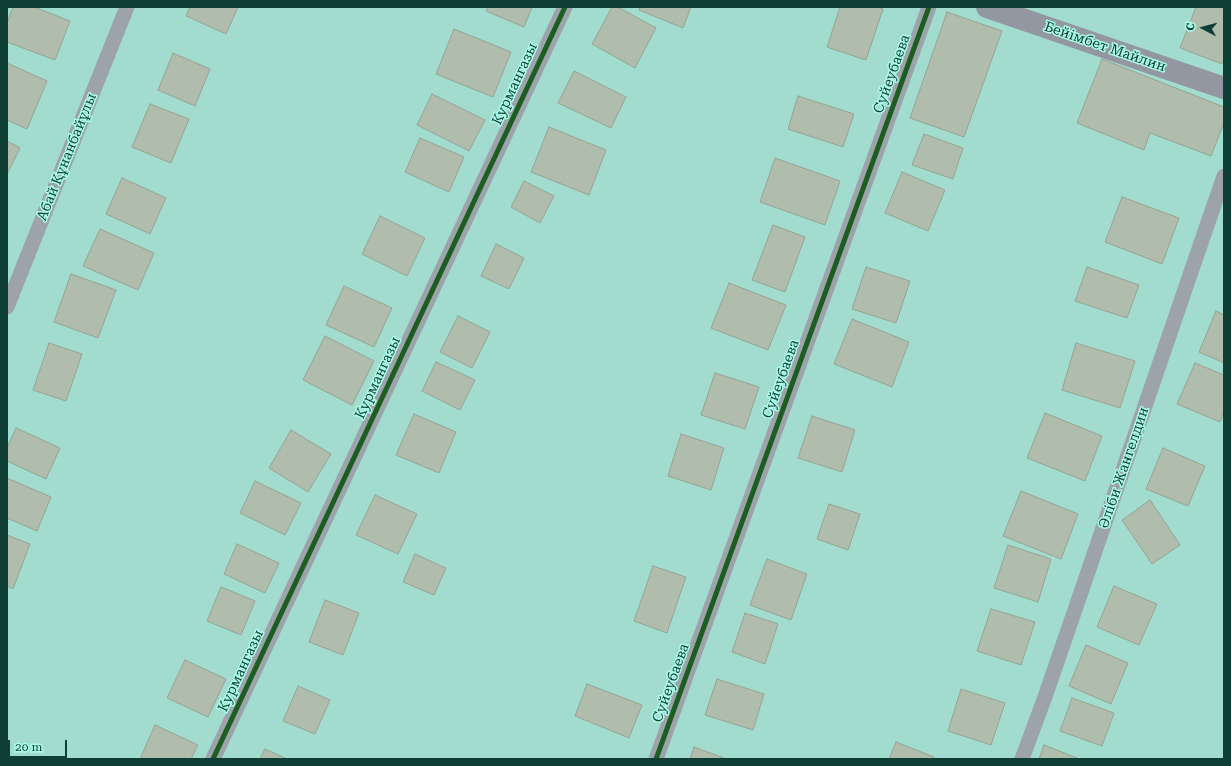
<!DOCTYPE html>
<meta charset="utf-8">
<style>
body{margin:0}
#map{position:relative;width:1231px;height:766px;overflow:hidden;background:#a2dcce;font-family:"Roboto Serif",serif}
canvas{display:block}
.frame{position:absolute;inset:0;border:8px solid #0f3e35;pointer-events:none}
.north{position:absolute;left:1183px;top:8px;width:40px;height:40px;-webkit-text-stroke:3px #abfde8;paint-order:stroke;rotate:276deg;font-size:11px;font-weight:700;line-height:16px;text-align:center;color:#0f3e35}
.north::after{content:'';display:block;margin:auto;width:14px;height:18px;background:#0f3e35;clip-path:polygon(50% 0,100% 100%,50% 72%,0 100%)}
.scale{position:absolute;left:8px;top:740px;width:59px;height:18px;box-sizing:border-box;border:2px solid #0f3e35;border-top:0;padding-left:5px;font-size:12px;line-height:14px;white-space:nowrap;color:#0f3e35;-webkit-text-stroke:3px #abfde8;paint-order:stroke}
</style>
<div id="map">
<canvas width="1231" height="766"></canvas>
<div class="frame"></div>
<div class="north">С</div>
<div class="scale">20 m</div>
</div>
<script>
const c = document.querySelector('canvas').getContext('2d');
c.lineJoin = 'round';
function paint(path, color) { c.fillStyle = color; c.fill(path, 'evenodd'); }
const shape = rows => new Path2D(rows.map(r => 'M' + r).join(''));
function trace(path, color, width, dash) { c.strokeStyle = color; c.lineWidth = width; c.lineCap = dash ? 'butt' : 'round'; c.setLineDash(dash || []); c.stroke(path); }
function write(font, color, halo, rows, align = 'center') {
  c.font = font + ' "Roboto Serif",serif'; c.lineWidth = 3; c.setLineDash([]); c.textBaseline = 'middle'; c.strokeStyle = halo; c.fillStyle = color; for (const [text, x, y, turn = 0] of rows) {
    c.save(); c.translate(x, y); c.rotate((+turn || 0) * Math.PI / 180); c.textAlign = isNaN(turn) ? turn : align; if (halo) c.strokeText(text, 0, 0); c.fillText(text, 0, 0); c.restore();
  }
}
const building = shape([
 [13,7,34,7,70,21,55,60,7,42,7,23,13,7],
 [190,7,238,7,226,34,186,16,190,7],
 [488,7,532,7,524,27,486,11,488,7],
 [612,7,618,7,656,28,635,68,592,44,612,7],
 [640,7,691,7,683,28,639,10,640,7],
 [840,7,876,7,883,9,866,60,827,47,840,7],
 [1196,7,1224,7,1224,59,1222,64,1180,48,1196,7],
 [947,12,1002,31,964,137,910,118,947,12],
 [454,29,511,52,493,97,436,74,454,29],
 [173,53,210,69,195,106,158,90,173,53],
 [1102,59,1224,107,1224,123,1211,156,1150,133,1144,150,1077,123,1102,59],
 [7,63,47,81,27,129,7,120,7,63],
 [574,71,626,97,611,128,558,103,574,71],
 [432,94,485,120,469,151,417,125,432,94],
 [798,96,854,114,843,147,788,129,798,96],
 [150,104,189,119,171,163,132,147,150,104],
 [549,127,606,150,589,195,531,172,549,127],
 [924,134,963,148,953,179,912,165,924,134],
 [420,138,464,157,449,192,405,172,420,138],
 [7,141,20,148,7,174,7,141],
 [775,158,840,181,825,225,760,202,775,158],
 [902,172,945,190,928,231,885,213,902,172],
 [122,178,166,198,150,234,106,214,122,178],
 [524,181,554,196,540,223,511,207,524,181],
 [1122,197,1179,218,1162,264,1105,242,1122,197],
 [380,216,425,238,407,276,362,254,380,216],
 [773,225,805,237,785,292,752,280,773,225],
 [100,229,154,253,138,290,83,266,100,229],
 [496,244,524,258,509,289,481,276,496,244],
 [866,267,910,281,896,323,852,309,866,267],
 [1087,267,1139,285,1127,318,1075,301,1087,267],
 [71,274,116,290,98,338,54,322,71,274],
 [729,283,786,305,768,350,711,328,729,283],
 [344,286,392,308,374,347,326,325,344,286],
 [1216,311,1224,315,1224,363,1199,352,1216,311],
 [458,316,490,332,472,368,440,352,458,316],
 [852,319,909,342,892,387,834,364,852,319],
 [325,336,374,361,352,405,303,380,325,336],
 [49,343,82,354,66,401,33,390,49,343],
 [1076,343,1135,361,1120,408,1062,390,1076,343],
 [436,362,475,380,460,410,422,391,436,362],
 [1195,363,1224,375,1224,412,1220,422,1177,404,1195,363],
 [715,373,759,387,745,429,701,415,715,373],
 [1045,413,1102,436,1085,481,1027,458,1045,413],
 [414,414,456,432,439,473,396,455,414,414],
 [812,416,855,430,842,472,798,458,812,416],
 [16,428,60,448,46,479,7,461,7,448,16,428],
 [291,430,331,454,308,492,269,468,291,430],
 [681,434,724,448,711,490,668,476,681,434],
 [1163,448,1205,466,1188,506,1146,489,1163,448],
 [7,478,51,497,37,531,7,518,7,478],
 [255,481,301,503,285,535,240,513,255,481],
 [1021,491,1078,514,1061,559,1003,536,1021,491],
 [375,495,417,514,398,554,356,535,375,495],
 [1150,500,1180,545,1152,564,1122,520,1150,500],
 [829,504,860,514,848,550,817,539,829,504],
 [7,535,30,544,13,589,7,586,7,535],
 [237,544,279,563,265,593,224,574,237,544],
 [1008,545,1051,559,1038,602,994,588,1008,545],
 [415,554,446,568,434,595,403,582,415,554],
 [767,559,807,574,791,620,750,605,767,559],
 [653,566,686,577,667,633,634,621,653,566],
 [1114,586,1157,604,1139,645,1097,627,1114,586],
 [221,587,255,601,241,635,207,621,221,587],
 [325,600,359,613,343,655,309,642,325,600],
 [991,609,1035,622,1021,665,977,651,991,609],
 [745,613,778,624,765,664,732,652,745,613],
 [1086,645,1128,663,1111,704,1069,686,1086,645],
 [185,660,226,679,208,717,167,698,185,660],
 [717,679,764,694,753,730,705,715,717,679],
 [587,684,642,705,629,738,575,716,587,684],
 [298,686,330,700,315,734,283,721,298,686],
 [961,689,1005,703,991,745,948,731,961,689],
 [1072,698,1114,713,1102,746,1060,731,1072,698],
 [155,725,198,745,191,759,140,759,155,725],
 [896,742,934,757,933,759,889,759,896,742],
 [1044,745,1077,758,1077,759,1039,759,1044,745],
 [694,747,724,758,723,759,690,759,694,747],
 [265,749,287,759,260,759,265,749]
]);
paint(building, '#b0bdad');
trace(building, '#96a393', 1);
trace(shape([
 [7,307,127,7],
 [213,759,565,7],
 [656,759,929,7],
 [1022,759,1046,694,1224,176]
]), '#9da3aa', 15);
trace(shape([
 [987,7,1224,88]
]), '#9297a1', 22);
trace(shape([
 [213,759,565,7],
 [656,759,929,7]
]), '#1b5e20', 5);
write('14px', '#0f3e35', '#abfde8', [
 ["Бейімбет Майлин",1105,47,19],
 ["Суйеубаева",892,74,-70],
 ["Курмангазы",515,84,-65],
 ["Абай Құнанбайұлы",67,157,-68],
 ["Курмангазы",378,378,-65],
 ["Суйеубаева",781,379,-70],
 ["Әліби Жангелдин",1124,468,-71],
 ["Курмангазы",241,671,-65],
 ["Суйеубаева",671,683,-70]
]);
</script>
